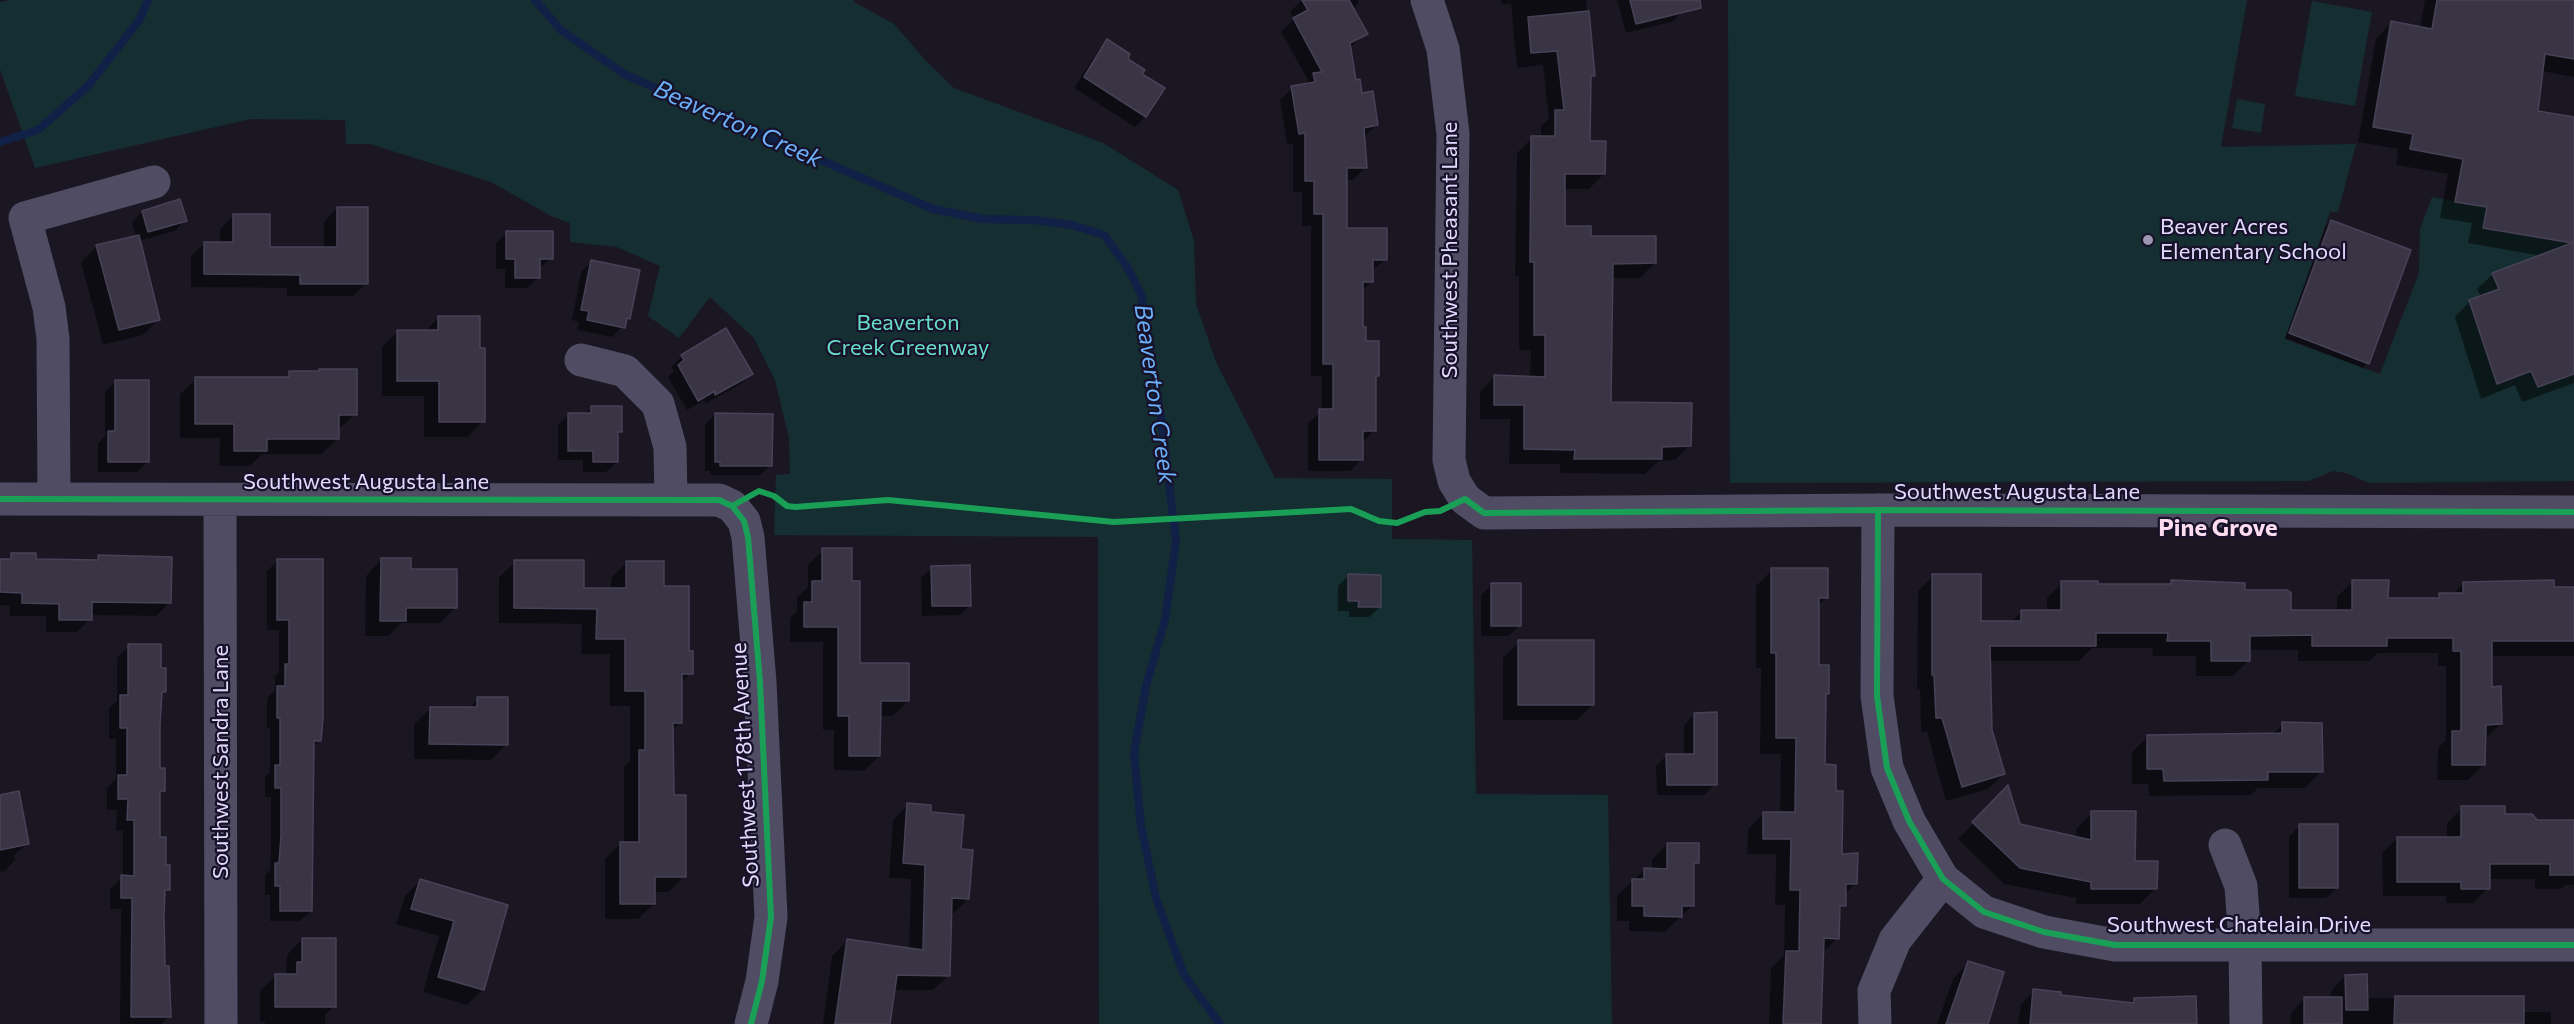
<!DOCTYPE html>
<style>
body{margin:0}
canvas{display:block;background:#1a1723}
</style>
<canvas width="2574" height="1024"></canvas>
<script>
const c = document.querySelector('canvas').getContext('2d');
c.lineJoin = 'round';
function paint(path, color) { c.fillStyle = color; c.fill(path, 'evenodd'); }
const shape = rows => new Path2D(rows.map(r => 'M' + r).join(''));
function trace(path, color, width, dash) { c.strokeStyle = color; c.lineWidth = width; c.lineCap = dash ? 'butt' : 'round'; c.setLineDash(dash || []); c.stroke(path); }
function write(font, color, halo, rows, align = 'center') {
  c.font = font + ' Commissioner,sans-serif'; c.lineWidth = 4.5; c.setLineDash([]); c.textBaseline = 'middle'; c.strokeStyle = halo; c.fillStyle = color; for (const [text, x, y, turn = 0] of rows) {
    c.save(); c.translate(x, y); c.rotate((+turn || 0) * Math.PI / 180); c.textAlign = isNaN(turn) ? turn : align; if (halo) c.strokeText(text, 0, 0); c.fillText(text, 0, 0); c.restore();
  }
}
paint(shape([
 [10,0,854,0,854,2,894,24,926,61,954,88,1103,143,1178,190,1194,241,1196,304,1216,362,1275,478,1392,479,1392,539,1472,540,1476,794,1608,795,1612,1024,1099,1024,1098,537,774,535,776,475,790,474,789,438,775,380,754,338,710,297,679,338,648,316,660,266,617,247,570,242,570,223,551,216,491,182,370,144,346,144,345,120,251,119,35,168,0,69,0,2],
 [1728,0,2247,0,2221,147,2356,144,2338,212,2330,212,2285,339,2380,374,2419,273,2420,229,2432,197,2487,207,2483,227,2574,224,2574,257,2556,249,2493,272,2499,289,2470,300,2497,384,2531,371,2538,387,2574,374,2574,481,2369,483,2346,473,2333,471,2309,481,1730,483],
 [2312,1,2372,12,2355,106,2295,96],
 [2237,99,2265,104,2261,133,2232,128]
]), '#152e31');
paint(shape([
 [1302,0,1358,0,1359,3,1353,10,1366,33,1349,48,1355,82,1377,125,1364,137,1365,168,1353,180,1345,180,1345,229,1386,259,1372,271,1372,281,1362,291,1364,343,1378,375,1374,379,1374,430,1362,443,1362,459,1350,471,1308,471,1308,423,1322,411,1322,376,1311,376,1311,226,1302,226,1302,192,1293,192,1293,144,1287,145,1280,100,1292,88,1303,86,1308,80,1281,32,1294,19,1290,12],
 [1501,0,1586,0,1593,75,1590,79,1588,142,1604,174,1589,189,1563,189,1563,227,1655,263,1640,278,1611,278,1610,403,1690,445,1675,460,1658,461,1645,474,1560,473,1560,464,1509,464,1510,419,1480,419,1480,392,1494,377,1530,378,1531,350,1519,350,1519,276,1515,276,1517,153,1532,138,1541,138,1541,126,1549,119,1543,65,1517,68,1511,3,1502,5],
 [1617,0,1680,0,1683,11,1672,22,1626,33],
 [2425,0,2574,0,2574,77,2541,71,2536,112,2573,118,2574,112,2574,383,2522,402,2515,385,2481,399,2455,317,2470,301,2481,297,2477,289,2493,274,2542,256,2468,243,2472,223,2440,218,2448,174,2396,165,2398,149,2358,142,2376,39,2391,23,2420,28],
 [1108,41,1140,74,1163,89,1145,117,1135,127,1074,88,1097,52],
 [337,208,367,283,353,296,287,296,287,288,191,287,191,256,205,243,220,243,220,229,234,215,268,249,324,249,324,222],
 [142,212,185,220,175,231,139,241,158,320,143,335,103,345,81,262,97,246,136,237,132,222],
 [2331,221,2367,363,2363,368,2285,338,2326,226],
 [507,232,552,258,538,269,538,277,528,288,505,288,505,269,496,269,496,243],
 [591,262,629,319,613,337,577,330,579,322,572,320,581,272],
 [438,318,479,350,483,421,468,437,424,437,424,396,382,396,382,347,398,331,425,331],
 [726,330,752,373,741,384,705,404,705,400,687,410,668,377,674,371,671,367,682,356],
 [290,373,355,415,337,430,337,439,322,454,262,454,250,466,219,466,220,438,180,438,180,394,196,379,284,379],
 [116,381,148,462,137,472,98,472,98,443,105,436,105,392],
 [591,408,621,431,617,436,617,462,606,472,583,472,583,460,558,460,558,425,569,415,584,415],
 [715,414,771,465,760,475,710,475,710,471,705,471,705,425],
 [823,550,850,582,858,664,908,701,893,716,879,716,879,756,864,771,834,770,834,730,823,730,823,642,790,642,790,618,797,611,797,597,808,587,808,565],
 [12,555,34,560,94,561,98,557,169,603,156,616,90,615,90,619,77,632,46,632,46,616,10,616,10,606,0,605,0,561,6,561],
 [278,560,320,740,312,748,311,911,300,921,270,921,270,895,265,895,265,875,270,870,271,848,271,797,265,797,265,777,270,772,270,728,267,728,267,698,275,690,275,676,279,672,279,630,267,630,267,571],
 [381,560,409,570,455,608,440,623,401,623,389,636,365,636,366,576],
 [515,562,582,589,611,589,611,578,627,562,662,588,688,653,691,673,680,684,680,722,672,731,672,796,684,876,669,892,654,892,654,904,638,919,605,919,605,859,621,843,624,843,624,767,630,761,630,706,610,706,610,654,581,654,582,624,499,623,499,577],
 [932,568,970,605,960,615,922,616,921,578],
 [1772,570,1827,597,1817,607,1817,667,1827,693,1824,697,1823,766,1835,792,1841,856,1856,883,1844,895,1844,905,1839,911,1838,938,1822,953,1819,1024,1769,1024,1771,968,1784,955,1785,905,1775,905,1776,854,1747,854,1748,829,1764,813,1780,814,1781,754,1760,754,1761,668,1756,668,1756,586],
 [1348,576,1380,607,1369,617,1349,617,1349,611,1338,611,1338,586],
 [1933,576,1979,622,2011,622,2022,611,2047,611,2047,598,2062,583,2168,585,2172,582,2244,591,2289,612,2337,612,2337,597,2353,581,2387,600,2434,600,2439,594,2452,594,2464,583,2574,588,2574,656,2491,656,2491,688,2501,724,2485,739,2484,764,2468,780,2437,780,2438,748,2446,740,2446,666,2438,666,2438,653,2378,653,2370,661,2298,661,2298,650,2248,650,2248,661,2233,676,2196,676,2196,656,2152,656,2153,648,2092,648,2079,661,1989,661,1991,730,2004,774,1988,789,1946,801,1927,732,1921,732,1920,690,1917,690,1918,591],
 [1491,585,1519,626,1509,636,1481,636,1481,595],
 [1519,642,1593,705,1577,720,1503,720,1503,658],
 [129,646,159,670,165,692,160,696,158,769,163,790,159,795,159,839,169,889,164,895,163,967,169,1016,162,1024,120,1024,121,909,110,909,110,889,123,877,123,831,116,831,117,810,107,810,107,788,116,779,116,739,109,739,109,708,117,701,117,658],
 [478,699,507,744,491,760,414,759,414,724,430,709,468,709],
 [1694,714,1715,784,1705,795,1657,795,1656,766,1667,755,1684,755,1684,725],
 [2283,724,2321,772,2305,788,2258,788,2251,795,2149,796,2148,784,2132,784,2132,752,2148,736,2272,735],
 [2008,788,2019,825,2076,838,2076,829,2092,813,2156,888,2140,904,2076,904,2076,898,2004,884,1958,839],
 [0,796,28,844,14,855,15,860,5,871,0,872],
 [908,805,929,814,968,899,953,914,950,913,949,975,933,990,893,990,889,1024,823,1024,832,956,847,941,909,950,911,879,889,878,893,820],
 [2462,808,2537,821,2574,821,2574,885,2565,885,2561,889,2535,889,2535,879,2488,879,2488,888,2473,903,2446,903,2446,896,2383,896,2382,853,2397,838,2447,838,2447,823],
 [2300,826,2337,888,2326,898,2289,898,2289,836],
 [1667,844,1697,863,1693,868,1692,906,1665,932,1629,931,1629,921,1617,921,1617,896,1644,870,1652,870,1652,860],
 [420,881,507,906,483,989,467,1005,423,992,439,936,396,924,405,896],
 [302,939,334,1006,325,1015,325,1024,265,1024,265,1022,260,1022,260,991,276,975,286,975,287,955],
 [1968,963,1987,1024,1937,1024,1953,979],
 [2345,976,2367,998,2522,998,2522,1012,2551,1012,2551,1024,2290,1024,2291,1013,2305,998,2331,998,2331,991],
 [2034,991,2059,996,2130,1004,2135,999,2195,1024,2018,1024,2021,1004]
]), '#0007');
trace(shape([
 [535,0,561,30,624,74,674,96,933,209,983,219,1034,220,1072,225,1104,235,1126,265,1141,294,1162,425,1176,541,1165,620,1146,686,1134,753,1141,826,1156,898,1184,975,1220,1024],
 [0,142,38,130,88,86,140,19,148,0]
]), '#102047', 8);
const building = shape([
 [1302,0,1349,0,1368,34,1350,43,1356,80,1360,79,1362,93,1373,91,1378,125,1364,128,1367,168,1347,168,1347,228,1387,228,1387,260,1373,260,1373,282,1363,282,1363,327,1366,327,1366,341,1379,341,1379,376,1376,376,1376,431,1363,431,1363,460,1319,460,1319,409,1333,409,1333,364,1323,364,1323,214,1314,214,1314,181,1305,181,1305,133,1299,134,1291,86,1315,82,1313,73,1322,72,1293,18,1308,10,1302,0],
 [1630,0,1700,0,1701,8,1636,24,1630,0],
 [2437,0,2574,0,2574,59,2545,54,2538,111,2574,117,2574,374,2538,387,2531,371,2497,384,2469,300,2499,289,2492,273,2572,243,2483,228,2487,207,2455,202,2463,159,2410,149,2413,134,2373,127,2391,21,2432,29,2437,0],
 [1589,11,1595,76,1591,76,1590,141,1606,141,1605,174,1565,174,1565,226,1591,226,1591,236,1656,236,1656,263,1613,264,1611,402,1692,403,1691,446,1662,447,1662,459,1574,459,1575,450,1524,449,1524,405,1494,405,1494,375,1545,377,1545,335,1534,335,1534,262,1530,262,1531,136,1555,136,1555,110,1564,110,1557,51,1531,53,1528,17,1589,11],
 [1107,39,1130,54,1128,59,1145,70,1142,74,1165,88,1146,117,1084,77,1107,39],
 [180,199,187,221,148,232,142,211,180,199],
 [337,207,368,207,368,284,300,284,300,275,204,274,204,242,233,242,233,214,270,214,270,247,337,247,337,207],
 [2331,220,2411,250,2369,364,2289,333,2331,220],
 [506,231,553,231,553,259,540,259,540,278,515,278,515,259,506,259,506,231],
 [139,235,160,320,119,330,96,245,139,235],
 [591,260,640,270,630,319,627,318,625,328,587,320,589,311,581,310,591,260],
 [438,316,480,316,480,348,485,348,485,422,439,422,439,381,397,381,397,330,438,330,438,316],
 [726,328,753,374,715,395,715,391,698,401,678,365,684,360,681,355,726,328],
 [319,369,357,369,357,415,339,415,339,439,267,439,267,451,234,451,234,424,195,424,195,377,289,377,289,371,319,371,319,369],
 [115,380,149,380,149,462,108,462,108,431,115,431,115,380],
 [591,406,622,406,622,432,618,432,618,462,593,462,593,451,568,451,568,413,591,413,591,406],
 [715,413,773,414,772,466,720,466,720,462,715,462,715,413],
 [822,548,852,548,852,581,860,581,860,663,909,663,909,701,881,701,880,756,849,756,849,716,838,716,838,627,804,627,804,602,812,602,812,581,822,581,822,548],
 [11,553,36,553,36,559,98,560,98,555,172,557,171,603,92,602,92,620,59,620,59,604,22,603,22,593,0,592,0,559,11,559,11,553],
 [381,558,411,558,411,569,457,569,457,608,406,608,406,621,380,621,381,558],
 [277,559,323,559,323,718,321,741,314,741,312,911,280,911,280,886,275,886,275,863,279,863,281,836,281,788,275,788,275,765,280,765,280,718,277,718,277,686,285,686,285,664,289,664,289,620,277,620,277,559],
 [514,560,584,560,584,588,626,588,626,561,664,561,664,586,689,586,689,651,693,651,693,674,682,674,682,723,673,723,674,795,686,795,686,877,655,877,655,904,620,904,620,842,639,842,639,750,645,750,645,691,625,691,625,639,596,639,597,609,514,608,514,560],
 [970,565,971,606,932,606,931,566,970,565],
 [1771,568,1828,568,1828,598,1819,598,1819,665,1829,665,1829,694,1826,694,1825,764,1836,765,1836,791,1843,791,1842,854,1858,853,1857,884,1846,884,1846,906,1840,906,1839,939,1824,938,1821,1024,1783,1024,1786,951,1799,951,1800,890,1790,890,1791,839,1763,839,1763,812,1795,812,1796,738,1776,738,1776,653,1771,653,1771,568],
 [1348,574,1381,575,1381,607,1358,607,1359,601,1348,601,1348,574],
 [1932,574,1981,574,1981,621,2021,621,2021,610,2061,610,2061,581,2098,581,2098,584,2171,584,2171,580,2245,583,2245,590,2288,590,2288,592,2291,592,2291,610,2352,610,2352,580,2389,580,2388,598,2439,598,2439,593,2463,593,2463,582,2554,580,2554,587,2574,587,2574,641,2492,641,2492,687,2501,686,2502,724,2486,725,2485,765,2452,765,2452,731,2461,731,2461,651,2453,651,2453,638,2387,638,2387,646,2312,646,2312,635,2250,636,2250,661,2211,661,2211,641,2167,641,2168,633,2096,633,2096,646,1990,646,1992,730,2005,774,1962,787,1942,718,1936,718,1934,675,1932,675,1932,574],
 [1491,583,1521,583,1521,626,1491,626,1491,583],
 [1518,640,1594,640,1594,705,1518,705,1518,640],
 [128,644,161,644,161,668,166,668,166,692,162,692,160,724,160,768,165,768,165,791,160,791,160,837,166,837,166,865,170,865,170,890,165,890,164,916,165,966,169,966,171,1017,131,1017,132,898,121,898,121,875,134,876,134,820,127,820,128,799,118,799,118,775,127,775,127,728,120,728,120,695,128,695,128,644],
 [477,697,508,697,508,745,429,744,430,707,477,707,477,697],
 [1717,712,1717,785,1667,785,1666,754,1694,754,1694,713,1717,712],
 [2282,722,2322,723,2323,772,2268,772,2268,780,2164,781,2163,769,2147,769,2147,735,2282,733,2282,722],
 [2008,785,2020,824,2091,840,2091,811,2136,811,2135,861,2158,861,2157,889,2091,889,2091,882,2020,868,1972,822,2008,785],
 [19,791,29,844,0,850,0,795,19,791],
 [907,803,931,805,931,812,964,815,961,849,973,850,969,899,952,898,950,976,897,975,890,1024,835,1024,847,939,923,950,925,865,903,863,907,803],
 [2461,806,2505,806,2505,814,2532,814,2537,820,2574,820,2574,875,2550,875,2550,864,2490,864,2490,889,2461,889,2461,882,2397,882,2397,837,2461,837,2461,806],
 [2299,824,2338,824,2338,888,2299,888,2299,824],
 [1667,843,1699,843,1699,863,1694,863,1694,906,1682,906,1682,917,1644,916,1644,906,1632,906,1632,879,1644,879,1644,868,1667,869,1667,843],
 [420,879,508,905,484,990,438,977,454,921,411,909,420,879],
 [302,938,336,938,336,1007,275,1007,275,974,297,974,297,962,302,962,302,938],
 [1968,961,2004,972,1988,1024,1946,1024,1968,961],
 [2367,974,2368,1010,2346,1010,2345,975,2367,974],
 [2033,989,2061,992,2061,995,2134,1003,2134,998,2196,996,2197,1024,2030,1024,2033,989],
 [2395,996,2524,996,2524,1024,2394,1024,2395,996],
 [2304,997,2342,997,2342,1024,2304,1024,2304,997]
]);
paint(building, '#393545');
trace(building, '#474257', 1.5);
trace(shape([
 [1427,0,1443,49,1453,134,1449,460,1454,481,1465,499,1484,513,1878,510,2574,512],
 [581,360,625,371,658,404,670,447,671,500],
 [0,499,719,500,732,506,744,521,748,537,760,682,771,917,762,981,751,1024],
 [54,499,53,339,49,307,25,218,154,182],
 [220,500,221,1024],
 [1878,510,1877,696,1887,768,1909,821,1943,879,1984,912,2044,932,2115,945,2574,945],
 [2225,845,2241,886,2245,943,2246,1024],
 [1875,1024,1874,991,1895,940,1943,879]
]), '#4f4c64', 33);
trace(shape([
 [0,499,719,500,732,506,744,521,748,537,760,682,771,917,762,981,751,1024],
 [732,506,759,491,774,496,787,506,795,507,888,500,1114,522,1351,509,1379,521,1397,523,1425,512,1440,511,1465,499,1484,513,1878,510,2574,512],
 [1878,510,1877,696,1887,768,1909,821,1943,879,1984,912,2044,932,2115,945,2574,945]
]), '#1a9f57', 6);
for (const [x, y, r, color] of [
 [2148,240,6,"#9b96b1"]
]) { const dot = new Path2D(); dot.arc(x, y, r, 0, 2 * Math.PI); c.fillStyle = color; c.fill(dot); trace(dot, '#171129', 2); }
write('22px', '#e1dafe', '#171129', [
 ["Beaver Acres",2160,227],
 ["Elementary School",2160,252]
], 'left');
write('22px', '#e1dafe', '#171129', [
 ["Southwest Pheasant Lane",1450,250,-90],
 ["Southwest Augusta Lane",366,482],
 ["Southwest Augusta Lane",2017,492],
 ["Southwest Sandra Lane",221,762,-90],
 ["Southwest 178th Avenue",745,765,-93],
 ["Southwest Chatelain Drive",2239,925]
]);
write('22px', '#67ddc7', '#171129', [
 ["Beaverton",908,323],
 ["Creek Greenway",908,348]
]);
write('italic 24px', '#6cb0fa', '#171129', [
 ["Beaverton Creek",738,124,24],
 ["Beaverton Creek",1155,394,82]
]);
write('bold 24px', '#fedcf0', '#171129', [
 ["Pine Grove",2218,528]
]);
</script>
